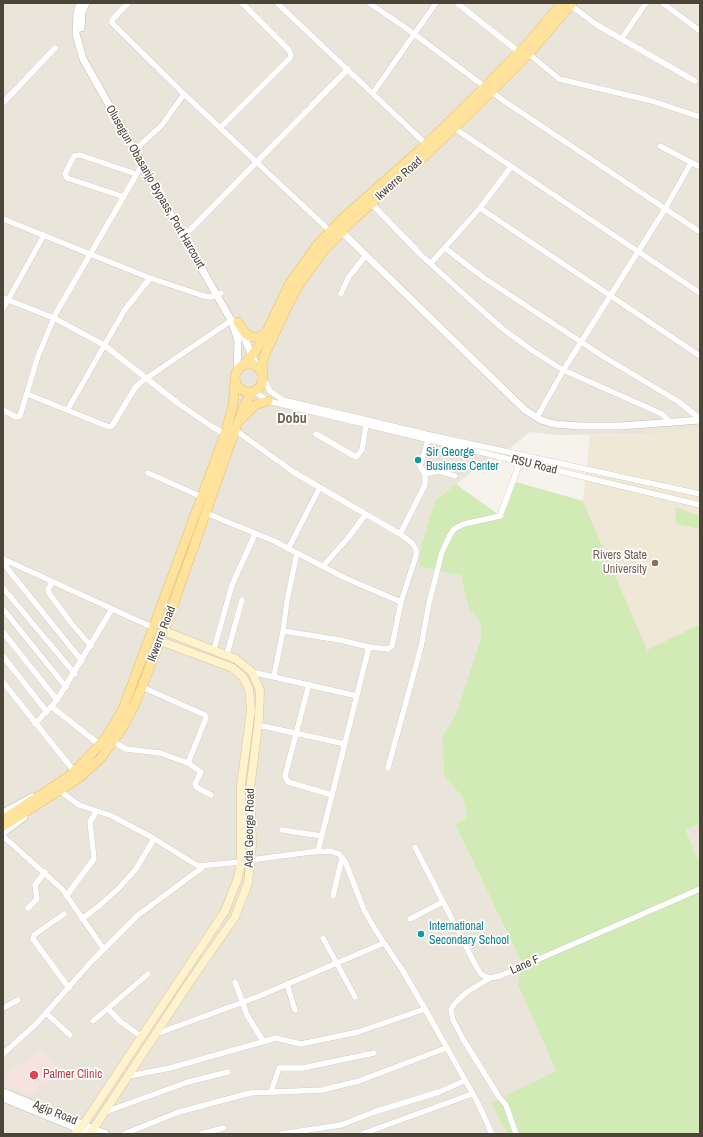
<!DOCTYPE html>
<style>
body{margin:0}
#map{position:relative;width:703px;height:1137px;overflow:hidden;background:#f6f3ec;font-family:"Archivo Narrow",sans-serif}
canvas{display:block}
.frame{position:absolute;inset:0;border:4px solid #4b4439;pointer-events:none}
</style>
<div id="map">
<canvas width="703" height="1137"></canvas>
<div class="frame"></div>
</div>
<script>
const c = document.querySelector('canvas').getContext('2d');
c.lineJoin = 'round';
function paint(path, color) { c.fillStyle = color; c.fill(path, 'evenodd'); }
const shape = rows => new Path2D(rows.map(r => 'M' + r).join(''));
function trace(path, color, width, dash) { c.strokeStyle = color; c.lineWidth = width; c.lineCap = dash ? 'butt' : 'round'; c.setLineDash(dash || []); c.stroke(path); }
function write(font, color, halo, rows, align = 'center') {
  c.font = font + ' "Archivo Narrow",sans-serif'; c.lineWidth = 3.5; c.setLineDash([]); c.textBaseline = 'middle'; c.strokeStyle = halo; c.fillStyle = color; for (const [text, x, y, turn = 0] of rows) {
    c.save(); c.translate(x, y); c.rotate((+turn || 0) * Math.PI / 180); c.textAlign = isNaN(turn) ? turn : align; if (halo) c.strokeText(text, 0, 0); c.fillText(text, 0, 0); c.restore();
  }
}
paint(shape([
 [3,3,700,3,700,429,652,434,557,435,530,432,495,460,489,458,435,501,419,566,461,576,469,610,480,621,481,638,456,714,442,737,444,775,463,798,467,817,455,824,521,961,518,985,556,1071,492,1103,507,1134,3,1134],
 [700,823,700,864,686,829]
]), '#eae5da');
paint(shape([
 [700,429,700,624,647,651,583,501,590,435,652,434]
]), '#efe8d6');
paint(shape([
 [40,1051,55,1065,68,1070,30,1095,3,1084,3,1080,12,1070]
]), '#f6e3e0');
paint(shape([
 [516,482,583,501,647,650,700,624,700,823,686,830,700,864,700,1134,507,1134,491,1103,556,1071,518,985,521,961,455,824,467,817,463,798,444,775,442,737,456,714,481,638,480,621,469,610,461,576,419,566,421,547,435,501,456,484,503,518],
 [675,507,700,516,700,529,676,524]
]), '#d2eab5');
const minor = shape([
 [128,3,112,20,112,23,184,94,330,231],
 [277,3,426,144],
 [369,3,406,28,504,101,700,232],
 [457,3,519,52],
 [663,3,700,31],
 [570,5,597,25,695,81],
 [622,38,646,3],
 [528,53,559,79,652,101,700,117],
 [373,93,436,3],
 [3,103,55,48],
 [220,128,290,58,291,55,289,50,242,3],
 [454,128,700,293],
 [660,146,700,167],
 [137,148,162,125,184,94],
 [124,197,67,178,65,174,74,156,80,155,136,174],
 [371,203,421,255,467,297,503,329,533,351,563,370,662,414,671,423],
 [480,208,700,356],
 [3,219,150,278,204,296,211,297,221,293],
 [187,233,348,69],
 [445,248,484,278,604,357,679,402,700,419],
 [431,263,480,208,511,167],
 [341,294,348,278,366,255],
 [3,298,54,318,104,345,179,404,211,426,225,434],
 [3,309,44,235],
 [264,379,270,391,283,400,430,435,700,494],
 [254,391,268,401,700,505],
 [27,394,109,427,112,426,135,388,141,382,232,320],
 [68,409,124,311,150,278],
 [3,410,16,417,20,416,38,356,56,313,142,165],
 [537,417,566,366,665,209,691,163],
 [235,430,295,473,400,534,412,543,416,549,416,556,401,602,392,646,388,649,369,647,340,640,283,631],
 [316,434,356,457,362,450,366,425],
 [148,473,202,497],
 [425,474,439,471,455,476],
 [206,513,274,541,345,578,401,602],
 [400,534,425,485,425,474,420,466,429,437],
 [288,549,320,487],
 [3,559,154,628],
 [6,561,7,568,11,573,82,661],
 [323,566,348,538,366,514],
 [52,582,48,590,49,593,71,623,91,646],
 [3,588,75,674],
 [3,609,66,687],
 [3,632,57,700],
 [214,649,232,585,255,534],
 [227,654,242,600],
 [3,656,47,712],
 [252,672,357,696],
 [274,676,283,631,287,601,297,553],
 [3,682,74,771],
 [309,684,285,776,288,782,332,795],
 [142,687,205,715,206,718,188,763],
 [52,707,100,745],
 [35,724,57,700,112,609],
 [258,725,345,744],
 [114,742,126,749,160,753,188,763,201,772,195,784,196,787,211,795],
 [388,768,421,647,429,603,442,552,449,537,454,529,464,524,500,516,520,462],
 [60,791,79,805,112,816,153,838,198,866,241,862],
 [282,830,322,836],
 [3,836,62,889,103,948],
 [415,847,477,968,482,975,490,978,500,976,700,889],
 [318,851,369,647],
 [250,860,311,852,330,851,339,854,345,861,364,910,376,931,403,971,425,1009,478,1103,492,1134],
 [67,895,94,859,90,822,96,812],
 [333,896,342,858],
 [28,908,37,899,35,885,45,872],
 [64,914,34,935,33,939,69,988],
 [82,919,99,906,118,889,136,869,154,839],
 [410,919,443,902],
 [323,938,355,997],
 [490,978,467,992,456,1002,451,1009,453,1020,463,1039,499,1097,506,1105,516,1134],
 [235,982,247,1015,263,1041],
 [287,984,295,1010],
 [3,1008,18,1000],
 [108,1009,121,1022,142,1037],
 [47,1014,70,1035],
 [93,1021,148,974],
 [156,1034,257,997,384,943],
 [3,1054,37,1023,91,962,138,915,203,867],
 [129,1076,170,1068,276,1038,301,1044,358,1032,425,1009],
 [271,1092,279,1068,303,1068,374,1053],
 [105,1112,188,1082,228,1072],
 [124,1134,179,1112,250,1093,322,1090,359,1081,446,1048],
 [201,1134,223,1128],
 [281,1134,341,1125,374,1112,439,1092,464,1081],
 [362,1134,472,1094]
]);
const tertiary = shape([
 [80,3,77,13,76,34,83,59,232,322,238,341,237,371],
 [81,28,82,12,86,3],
 [341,231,525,410,541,420,554,424,579,426,621,426,700,420],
 [241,330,256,365],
 [3,813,32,797],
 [3,833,24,817],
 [3,1092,106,1134],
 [3,1098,91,1134]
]);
const secondary = shape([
 [75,1134,83,1125,225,911,238,878,241,862,241,785,251,710,249,689,243,677,233,668,160,641],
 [90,1134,189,983,235,917,248,883,252,844,250,789,259,718,260,690,252,672,236,659,164,631]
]);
const primary = shape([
 [238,322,245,333,251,337,259,337,266,333],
 '235 378a14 14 0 1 1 28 0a14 14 0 1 1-28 0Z',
 [244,365,256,350,266,333,290,283,318,244,343,218,420,150,481,91,530,41,562,3],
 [263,376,262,365,265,354,290,301,300,283,324,250,353,220,427,154,492,91,533,49,572,3],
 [242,418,255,405,268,401],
 [7,817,68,777,85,761,107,736,123,709,225,434,233,405,235,381],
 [3,826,79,778,101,758,123,727,135,704,164,631,235,430,245,404,252,392]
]);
trace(minor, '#c2bbae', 6);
trace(tertiary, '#c2bbae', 8);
trace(secondary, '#d6c79b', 9);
trace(primary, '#e6c16a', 10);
trace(minor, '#fff', 5.5);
trace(tertiary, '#fff', 7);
trace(secondary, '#fff3cd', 8);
trace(primary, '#ffe39c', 9);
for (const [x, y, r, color] of [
 [418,460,4,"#0f9aa8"],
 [655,563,4,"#8d6e63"],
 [421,934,4,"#0f9aa8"],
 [34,1075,5,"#e0444e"]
]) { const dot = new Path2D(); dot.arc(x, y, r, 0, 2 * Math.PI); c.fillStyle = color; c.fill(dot); trace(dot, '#fff', 1.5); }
write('12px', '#4b4439', '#fff', [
 ["Ikwerre Road",399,179,-42],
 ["Olusegun Obasanjo Bypass, Port Harcourt",155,187,60],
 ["RSU Road",534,465,14],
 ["Ikwerre Road",162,634,-69],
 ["Ada George Road",250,828,-89],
 ["Lane F",525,965,-24],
 ["Agip Road",55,1113,22]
]);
write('12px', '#0d838f', '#fff', [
 ["Sir George",426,453],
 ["Business Center",426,467],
 ["International",429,927],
 ["Secondary School",429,941]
], 'left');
write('12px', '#785e54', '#fff', [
 ["Rivers State",647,556],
 ["University",647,570]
], 'right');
write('12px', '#be3a42', '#fff', [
 ["Palmer Clinic",43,1075]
], 'left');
write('bold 14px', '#6e6250', '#fff', [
 ["Dobu",292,419]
]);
</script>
